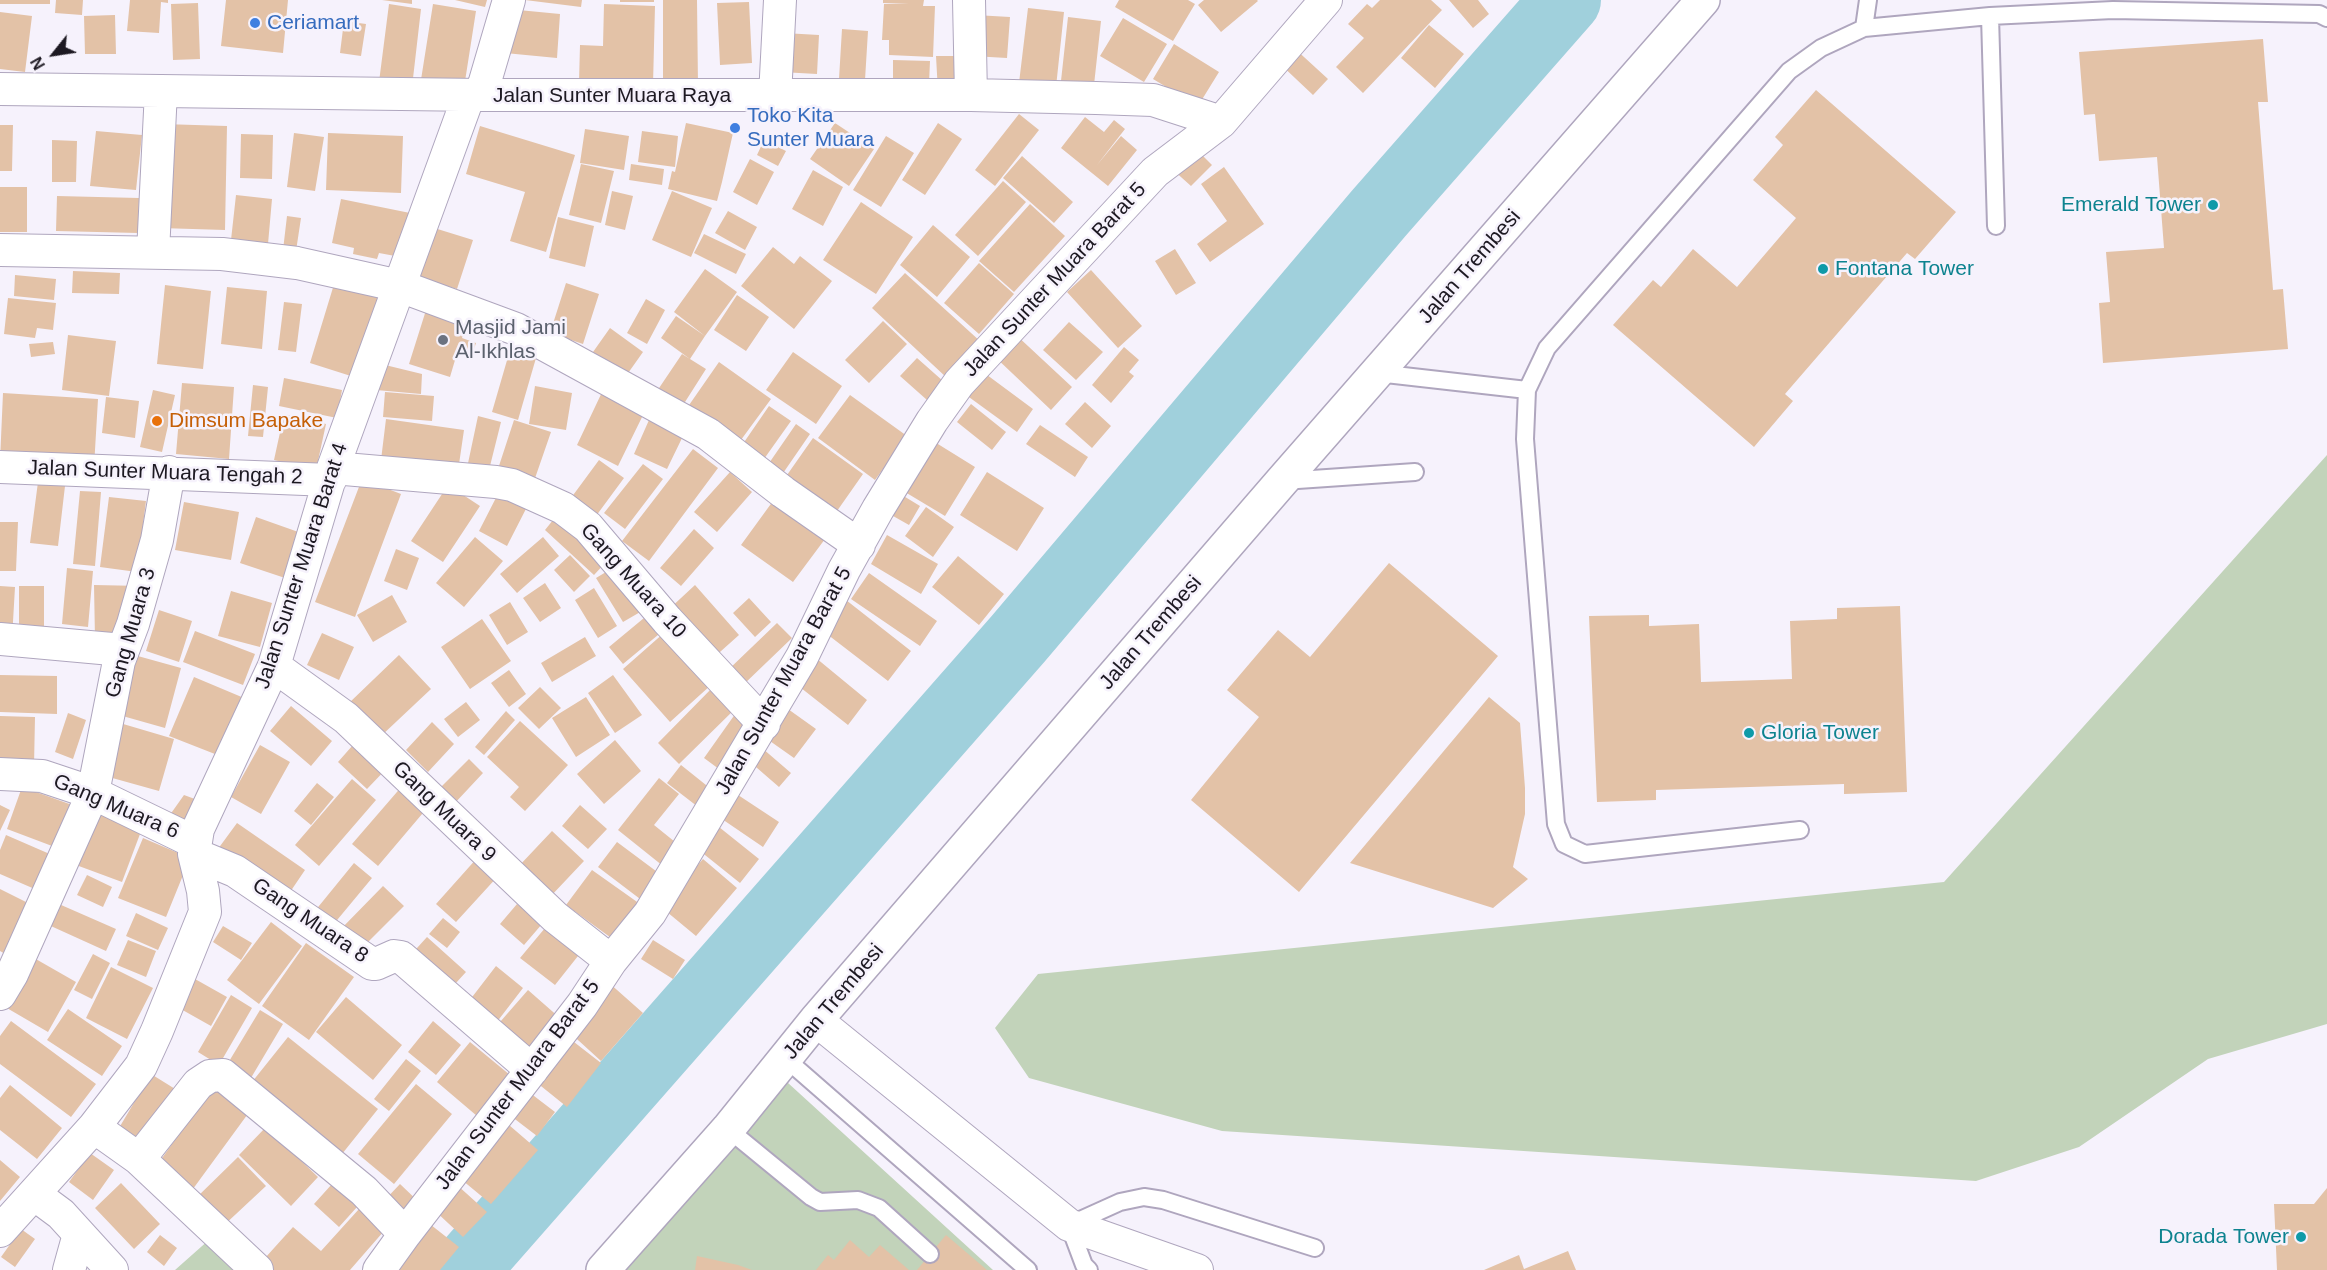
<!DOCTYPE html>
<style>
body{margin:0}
#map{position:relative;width:2327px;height:1270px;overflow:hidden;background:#f6f2fc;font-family:Helvetica,sans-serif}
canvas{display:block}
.north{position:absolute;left:24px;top:24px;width:60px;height:60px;-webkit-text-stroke:4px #f6f2fc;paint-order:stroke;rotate:240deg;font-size:16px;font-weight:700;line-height:24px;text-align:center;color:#1d1922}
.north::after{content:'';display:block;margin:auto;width:21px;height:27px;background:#1d1922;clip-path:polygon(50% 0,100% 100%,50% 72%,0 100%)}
</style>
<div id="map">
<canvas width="2327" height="1270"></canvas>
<div class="north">N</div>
</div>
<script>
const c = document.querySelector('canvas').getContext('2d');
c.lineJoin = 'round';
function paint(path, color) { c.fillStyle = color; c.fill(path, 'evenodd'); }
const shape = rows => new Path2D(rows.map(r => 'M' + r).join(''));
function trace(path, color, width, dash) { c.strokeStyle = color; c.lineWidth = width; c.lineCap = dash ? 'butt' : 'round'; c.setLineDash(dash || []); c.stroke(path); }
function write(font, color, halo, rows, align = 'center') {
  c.font = font + ' Helvetica,sans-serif'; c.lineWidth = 5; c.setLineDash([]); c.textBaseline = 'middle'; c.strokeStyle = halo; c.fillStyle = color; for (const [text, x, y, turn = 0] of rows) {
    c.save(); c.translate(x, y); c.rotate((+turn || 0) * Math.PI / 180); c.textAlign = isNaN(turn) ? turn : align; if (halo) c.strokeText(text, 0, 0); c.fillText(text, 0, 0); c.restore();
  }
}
paint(shape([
 [2327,455,2327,1024,2208,1059,2079,1147,1976,1181,1222,1131,1029,1078,995,1028,1038,974,1944,882],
 [776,1072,993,1270,603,1270],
 [219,1231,254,1270,175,1270]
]), '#c2d3ba');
trace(shape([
 [464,1270,1018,639,1379,213,1566,0]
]), '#a0d0dc', 70);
paint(shape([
 [0,0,50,0,50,4,0,4],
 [56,0,83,0,82,15,55,13],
 [130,0,168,0,168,3,161,2,159,33,127,31],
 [226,0,288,0,283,53,221,46],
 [382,0,412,0,412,4],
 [455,0,487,0,485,7],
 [525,0,582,0,581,7],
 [620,0,654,0,654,2,620,2],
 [663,0,697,0,698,86,663,86],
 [883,0,924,0,923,6,935,6,933,57,889,55,889,40,882,40,884,4,909,4,883,3],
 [1119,0,1188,0,1195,4,1173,41,1115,7],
 [1204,0,1257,0,1258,1,1221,32,1198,5],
 [1380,0,1431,0,1442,10,1363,93,1336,67,1364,38,1348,24,1367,4,1372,8],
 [1449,0,1478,0,1489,14,1473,28],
 [749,2,752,63,720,65,717,3],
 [198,3,200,59,173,60,171,4],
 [389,4,421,9,412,87,379,82],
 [433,4,476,11,463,94,420,86],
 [604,4,655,6,653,85,579,83,580,45,603,46],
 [1028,8,1064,12,1056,87,1019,83],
 [508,9,560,14,557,58,505,53],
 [0,12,32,16,25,72,0,69],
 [115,15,116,54,85,54,84,16],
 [975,15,1010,17,1007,58,972,56],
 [1068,17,1101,21,1093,94,1060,90],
 [1123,18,1167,44,1144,82,1100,56],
 [344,21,366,24,361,56,340,53],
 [1429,25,1464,54,1435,88,1401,58],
 [842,29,868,31,865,80,839,79],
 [784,33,819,35,817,74,781,72],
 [2263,39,2268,102,2258,102,2273,290,2283,289,2288,349,2103,363,2099,303,2110,302,2106,252,2164,248,2157,157,2099,161,2095,114,2084,115,2079,52],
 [1174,44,1219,72,1198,106,1153,79],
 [1292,46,1328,79,1313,95,1278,62],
 [936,56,965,56,966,91,938,92],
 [893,60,930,61,929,84,893,83],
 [1816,90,1956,212,1915,259,1907,253,1785,394,1793,401,1754,447,1613,325,1653,280,1661,287,1693,249,1737,287,1796,218,1753,180,1783,145,1775,137],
 [1019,114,1039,130,995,186,975,170],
 [1085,117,1104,132,1114,120,1125,129,1097,165,1121,136,1137,150,1108,186,1061,148],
 [686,123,733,133,722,182,710,179,722,182,717,201,668,189,672,171,675,172],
 [835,123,874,149,849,186,810,159],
 [938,123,962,139,925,195,902,180],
 [163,124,227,126,225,230,160,228],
 [0,125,13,125,12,171,0,171],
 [480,126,575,155,546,252,510,241,525,192,466,174],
 [585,129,629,136,624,170,580,163],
 [96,131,142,135,136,190,90,186],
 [642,131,678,136,675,167,638,162],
 [294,133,324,137,315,191,287,187],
 [328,133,403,136,401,193,326,190],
 [241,134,273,135,272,179,240,178],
 [886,136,914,153,881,207,853,190],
 [52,140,77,141,76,182,52,182],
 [764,140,786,151,778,166,757,155],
 [1193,146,1212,165,1191,186,1172,169],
 [1022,156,1073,202,1054,223,1003,178],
 [750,159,774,172,757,205,733,192],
 [581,164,614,171,601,223,569,215],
 [631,164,664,169,662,185,629,180],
 [1224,167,1264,224,1210,262,1197,244,1227,221,1201,184],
 [813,170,843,187,823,226,792,209],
 [1003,181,1026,202,978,256,955,235],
 [0,187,27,187,27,232,0,232],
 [612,191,633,196,625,230,605,225],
 [672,191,712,208,691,257,652,240],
 [236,195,272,199,268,244,231,240],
 [57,196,139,198,138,233,56,231],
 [341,199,415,214,406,258,379,253,377,259,353,254,354,248,332,243],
 [861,202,913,237,876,294,823,260],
 [1030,204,1065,236,1014,292,979,261],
 [728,211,757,227,745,250,715,233],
 [287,216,301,218,296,251,283,250],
 [558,217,594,226,585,267,549,258],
 [933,225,970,257,937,297,900,265],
 [431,227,473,240,457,289,415,276],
 [704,234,746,254,736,274,694,253],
 [773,247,794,264,800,256,832,281,794,329,741,286],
 [1175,249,1196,283,1176,295,1155,261],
 [979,263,1014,294,979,334,944,303],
 [705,269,737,292,705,336,674,312],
 [1091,270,1142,326,1118,348,1067,292],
 [73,271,120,273,119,294,72,293],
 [905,273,981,342,947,378,872,308],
 [15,275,56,279,54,300,14,296],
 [335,281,379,295,354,377,310,363],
 [566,283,599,294,583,344,550,333],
 [165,285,211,291,203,369,157,364],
 [227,287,267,291,262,349,221,344],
 [737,295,769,317,746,351,714,330],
 [8,298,56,303,53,330,37,328,35,338,4,334],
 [646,299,665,310,647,344,627,333],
 [284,302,302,304,296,352,278,350],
 [427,307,468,321,462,338,476,343,472,355,458,350,450,377,409,364],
 [676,316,705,336,690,359,661,338],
 [883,321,907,344,869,383,845,360],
 [1069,322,1103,352,1076,380,1043,350],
 [610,328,643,352,626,376,593,352],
 [1014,333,1072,387,1051,410,993,355],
 [68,335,116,341,109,396,62,390],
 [53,342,55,354,31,357,29,344],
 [1124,347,1139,360,1129,372,1134,376,1111,403,1092,385],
 [510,350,536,358,518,420,492,412],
 [793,352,842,386,816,424,766,390],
 [682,354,706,369,678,413,653,397],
 [917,358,943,381,927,400,900,376],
 [719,362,771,399,738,444,687,408],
 [381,364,422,374,421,394,376,390],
 [979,369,1033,409,1017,432,962,392],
 [284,378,342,390,337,418,279,406],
 [182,383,234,387,229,459,176,454],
 [253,385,268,387,263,437,248,436],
 [535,386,572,393,566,430,529,424],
 [604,388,646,409,618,466,577,445],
 [153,390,175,395,162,452,140,447],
 [385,392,434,396,432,421,383,417],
 [3,393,98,399,94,467,0,461],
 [850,395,907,436,875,480,818,438],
 [106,397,139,401,135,438,102,433],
 [1085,402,1111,426,1092,448,1065,424],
 [971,404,1006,432,992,450,957,422],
 [769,406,791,421,759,466,738,451],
 [284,414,326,424,316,470,274,460],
 [478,416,501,422,488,474,467,468],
 [386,419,464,430,458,471,381,460],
 [514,420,551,432,533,484,497,472],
 [649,420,683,436,667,469,634,454],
 [796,424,810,434,779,479,765,469],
 [1040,425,1088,457,1075,477,1026,444],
 [925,436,975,467,945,516,895,486],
 [813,438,863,474,830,521,780,485],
 [693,449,718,468,649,561,622,541],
 [599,460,624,478,596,516,571,498],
 [643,464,663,479,625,529,604,513],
 [730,472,752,492,717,532,694,512],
 [987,472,1044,508,1017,551,960,515],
 [362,479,401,494,355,617,315,602],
 [38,482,65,486,58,546,30,543],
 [448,485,480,506,443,562,411,541],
 [501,488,529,503,507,546,479,531],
 [80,491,101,492,95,566,73,564],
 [897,492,920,506,909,525,886,512],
 [109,497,146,501,137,572,100,567],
 [773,501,825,539,793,582,741,545],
 [184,502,239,512,231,560,175,550],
 [926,507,954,527,933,557,905,536],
 [557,515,607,561,594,575,545,530],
 [256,517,304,534,288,579,240,563],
 [0,522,18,522,16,571,0,571],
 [694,529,714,548,681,586,660,568],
 [887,535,938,564,921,594,871,564],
 [475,537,503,561,464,607,436,583],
 [543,537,559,556,517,593,500,574],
 [396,549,419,558,407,590,384,581],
 [570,555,590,576,574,592,554,570],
 [958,556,1004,594,979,625,932,587],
 [1389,563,1498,656,1299,892,1191,800,1259,717,1227,690,1278,630,1310,657],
 [616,566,642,611,623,622,596,578],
 [67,568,93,571,88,627,62,624],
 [869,573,937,621,920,646,851,599],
 [545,583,561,608,540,622,523,598],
 [94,585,142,586,120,642,95,639],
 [695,585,739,635,711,660,667,611],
 [0,586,15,587,12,639,0,638],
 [19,586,44,586,44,638,19,638],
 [594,588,617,626,598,638,575,600],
 [231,591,272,603,260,647,218,636],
 [392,595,407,622,373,642,357,615],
 [749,598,771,622,755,637,733,613],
 [846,600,911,651,888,681,823,631],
 [510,602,528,632,507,645,489,615],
 [1900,606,1907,792,1844,794,1844,784,1656,790,1656,800,1597,802,1589,616,1649,615,1649,626,1699,624,1701,682,1792,679,1790,621,1837,619,1837,608],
 [159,610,192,621,179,662,146,651],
 [650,613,664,630,623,664,609,647],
 [482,619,511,661,470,689,441,647],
 [777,623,792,638,741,687,727,671],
 [195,631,255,654,243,685,183,662],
 [665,632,711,685,670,722,623,669],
 [322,633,354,647,339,680,307,665],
 [585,637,596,656,552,682,541,663],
 [127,653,181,668,165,728,112,713],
 [399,655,431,689,380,737,349,703],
 [816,658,867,700,848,725,796,684],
 [509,670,526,694,509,707,491,683],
 [0,675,57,676,57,714,0,712],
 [613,675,642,715,615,733,588,693],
 [194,677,244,698,220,756,169,736],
 [715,685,737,707,679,764,658,743],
 [540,687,561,708,539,729,518,708],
 [586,697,610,735,576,757,552,718],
 [1489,697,1520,723,1525,788,1525,814,1513,867,1528,879,1493,908,1350,863],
 [466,702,480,720,458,737,444,719],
 [781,704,816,729,794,758,760,734],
 [291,706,332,741,311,766,270,731],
 [738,710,758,724,723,772,704,758],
 [506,711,515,720,484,755,475,747],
 [68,713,86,720,73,759,55,752],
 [0,716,35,717,34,766,0,765],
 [113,721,174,739,159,791,98,774],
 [520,721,568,765,525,811,510,797,519,787,487,757],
 [432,722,454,744,428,772,406,750],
 [360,737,390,765,367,789,338,762],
 [615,740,641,771,604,804,577,774],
 [260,745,290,762,261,814,231,797],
 [762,748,791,773,779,787,749,761],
 [469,759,483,773,454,804,439,789],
 [681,765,716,793,702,810,667,783],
 [659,778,679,794,654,825,685,850,668,870,618,830],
 [352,779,376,800,319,866,295,845],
 [317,783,334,797,311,825,294,811],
 [403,785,428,807,378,866,352,844],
 [22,787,75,806,60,849,7,829],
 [735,793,779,822,763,847,719,817],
 [184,795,203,802,191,830,167,819],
 [0,805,10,810,0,831],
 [580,805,607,829,588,849,562,826],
 [89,806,143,826,122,882,68,862],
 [237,823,305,870,284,901,215,853],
 [719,827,759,859,740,883,700,851],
 [552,831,584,861,550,897,518,867],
 [6,835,52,855,37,890,0,874,0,850],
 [143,838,190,858,166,917,118,898],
 [617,842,668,880,648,905,598,867],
 [478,857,499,875,456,922,436,904],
 [703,859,737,888,696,936,661,907],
 [354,863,372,878,328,931,310,917],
 [592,870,640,904,614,940,566,905],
 [87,875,112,887,103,907,77,895],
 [383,886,404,906,358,952,338,932],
 [0,889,32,905,7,955,0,951],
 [52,901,116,929,106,951,42,922],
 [517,904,542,924,524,945,500,924],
 [136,913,168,928,158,950,126,936],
 [443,918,460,932,447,948,429,934],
 [271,922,302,946,259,1004,227,980],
 [223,926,252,943,241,960,213,942],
 [545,928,578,956,555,985,520,958],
 [427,937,466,972,445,995,407,959],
 [128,940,156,951,146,977,117,965],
 [653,940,685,960,673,979,641,959],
 [306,943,354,977,309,1040,262,1006],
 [27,954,76,982,48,1032,0,1004],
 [93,954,110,963,92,999,74,990],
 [496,966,523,988,493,1027,466,1005],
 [111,967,153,988,127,1039,86,1018],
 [195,979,227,997,211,1026,179,1008],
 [608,982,643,1013,601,1061,567,1030],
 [528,990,561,1019,525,1059,493,1030],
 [231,995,252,1008,219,1065,198,1052],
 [346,997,402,1045,373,1080,316,1032],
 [68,1009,122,1046,102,1076,47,1040],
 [260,1010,283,1024,245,1088,222,1073],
 [11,1021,96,1084,71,1117,0,1064,0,1036],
 [433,1021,461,1045,436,1075,408,1052],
 [565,1035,601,1063,567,1107,531,1078],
 [288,1037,378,1109,338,1159,248,1087],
 [470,1042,510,1075,477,1116,437,1082],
 [406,1059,421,1071,389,1111,374,1099],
 [151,1074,180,1092,149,1146,119,1128],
 [416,1084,452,1114,394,1184,358,1154],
 [10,1085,62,1128,37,1159,0,1130,0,1098],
 [214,1085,250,1111,190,1193,155,1168],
 [521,1086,555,1112,537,1136,503,1110],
 [509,1125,538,1150,491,1204,462,1180],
 [266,1127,318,1177,291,1206,239,1155],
 [90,1153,114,1170,93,1200,69,1182],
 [238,1157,266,1186,221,1228,194,1200],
 [0,1160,20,1177,0,1201],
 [121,1183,160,1224,134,1249,95,1208],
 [332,1184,357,1207,339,1227,314,1204],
 [400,1184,421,1204,403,1223,382,1203],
 [456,1184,487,1212,463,1237,433,1209],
 [2327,1188,2327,1270,2277,1270,2274,1204,2314,1204],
 [359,1209,384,1231,350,1270,259,1270,256,1268,293,1227,321,1251],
 [426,1221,459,1247,440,1270,387,1270],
 [21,1229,35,1239,15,1267,1,1257],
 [160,1235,177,1248,164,1266,147,1252],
 [946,1235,987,1270,917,1270],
 [850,1240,869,1257,880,1245,909,1270,816,1270,828,1255,834,1260],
 [1568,1251,1576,1270,1484,1270,1519,1255,1524,1269],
 [697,1256,738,1265,752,1270,695,1270]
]), '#e3c2a7');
const lane = shape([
 [1990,16,1996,226],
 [1864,28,1868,0],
 [1377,373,1527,390],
 [1283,481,1415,472],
 [1800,830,1585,854,1564,844,1556,824,1525,439,1527,390,1547,348,1789,71,1821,48,1864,28,1990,16,2113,10,2319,14,2327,18],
 [786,1059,1028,1270],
 [728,1129,811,1197,820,1202,858,1200,879,1208,930,1254],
 [1089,1270,1084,1265,1069,1225,1120,1202,1144,1197,1163,1200,1315,1248]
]);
const street = shape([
 [969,0,971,95],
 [0,89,481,95,971,95,1096,98,1153,100,1221,122],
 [481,95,509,0],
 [775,96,780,0],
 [0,250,222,254,297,263,400,286,516,329,708,434,783,492,859,545],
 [153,252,161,91],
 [0,467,330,480],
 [333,468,496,482,512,485,563,508,588,527,667,620,764,724],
 [0,639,123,650],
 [274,666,346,718,555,917,611,961],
 [0,774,42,776,93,793,194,842],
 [194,854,235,871,372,964,376,964,394,956,401,957,532,1070],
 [0,994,12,974,93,793,119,661,133,624,157,540,169,472],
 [816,1020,1069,1225,1197,1270],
 [94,1127,139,1159,257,1270],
 [139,1159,198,1084,210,1076,223,1075,364,1191,405,1234],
 [34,1194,61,1214,112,1270],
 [0,1231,94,1127,141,1066,157,1031,205,912,203,891,194,854,198,829,274,666,333,468,469,95],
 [69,1270,79,1234],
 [379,1270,405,1234,582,1005,611,961,650,913,802,657,844,570,878,509,932,421,959,383,1155,172,1221,122,1326,0]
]);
const secondary = shape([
 [603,1270,728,1129,816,1020,1282,481,1703,0]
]);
trace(lane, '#afa6be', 20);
trace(street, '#afa6be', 34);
trace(secondary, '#afa6be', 36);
trace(lane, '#fff', 16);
trace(street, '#fff', 32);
trace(secondary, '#fff', 33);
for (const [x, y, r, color] of [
 [255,23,6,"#3f7fe0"],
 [735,128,6,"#3f7fe0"],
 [2213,205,6,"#0f9aa8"],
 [1823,269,6,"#0f9aa8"],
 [443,340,6,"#6b7280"],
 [157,421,6,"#e8710a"],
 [1749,733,6,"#0f9aa8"],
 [2301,1237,6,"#0f9aa8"]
]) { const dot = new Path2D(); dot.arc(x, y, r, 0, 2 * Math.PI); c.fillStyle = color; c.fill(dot); trace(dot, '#f6f2fc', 2); }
write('21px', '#366cbe', '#f6f2fc', [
 ["Ceriamart",267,23],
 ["Toko Kita",747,116],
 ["Sunter Muara",747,140]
], 'left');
write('21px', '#1d1922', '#f6f2fc', [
 ["Jalan Sunter Muara Raya",612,96],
 ["Jalan Trembesi",1470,267,-49],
 ["Jalan Sunter Muara Barat 5",1055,280,-47],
 ["Jalan Sunter Muara Tengah 2",165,473,2],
 ["Jalan Sunter Muara Barat 4",302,566,-72],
 ["Gang Muara 10",633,581,48],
 ["Gang Muara 3",131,633,-74],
 ["Jalan Trembesi",1151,633,-49],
 ["Jalan Sunter Muara Barat 5",784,681,-61],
 ["Gang Muara 6",116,807,23],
 ["Gang Muara 9",444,812,44],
 ["Gang Muara 8",310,921,34],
 ["Jalan Trembesi",834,1002,-50],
 ["Jalan Sunter Muara Barat 5",518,1085,-53]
]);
write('21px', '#0d838f', '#f6f2fc', [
 ["Emerald Tower",2201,205],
 ["Fontana Tower",1835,269,"left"],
 ["Gloria Tower",1761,733,"left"],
 ["Dorada Tower",2289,1237]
], 'right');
write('21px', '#5b616d', '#f6f2fc', [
 ["Masjid Jami",455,328],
 ["Al-Ikhlas",455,352]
], 'left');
write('21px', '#c56008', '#f6f2fc', [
 ["Dimsum Bapake",169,421]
], 'left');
</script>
